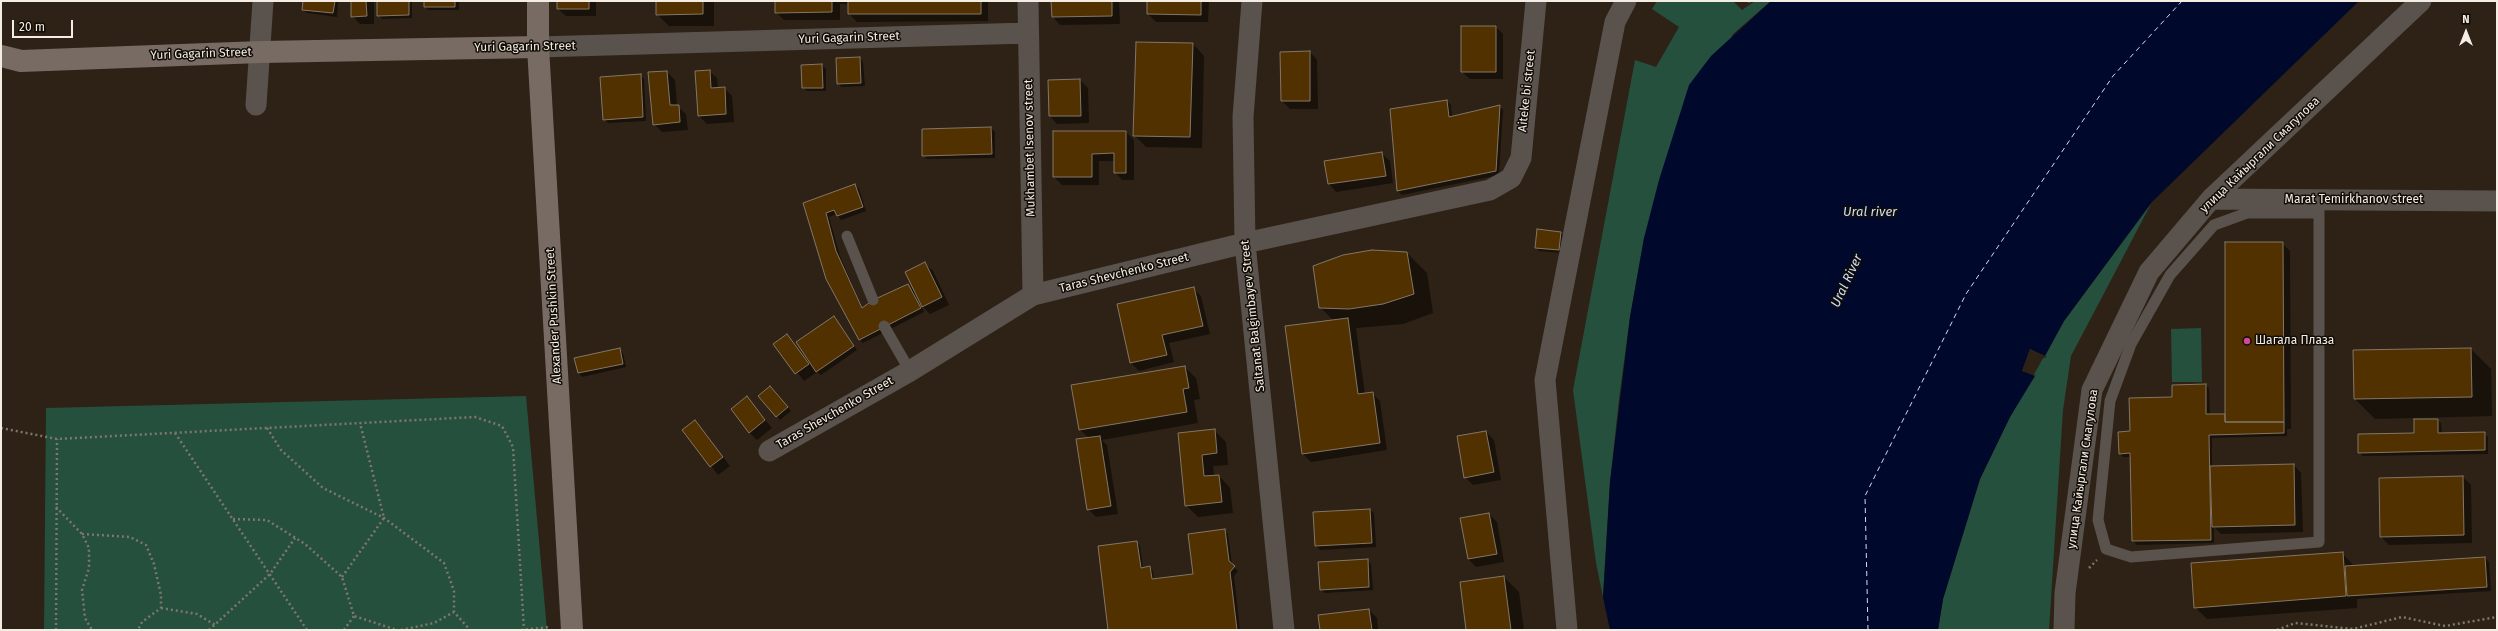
<!DOCTYPE html>
<meta charset="utf-8">
<style>
body{margin:0}
#map{position:relative;width:2498px;height:631px;overflow:hidden;background:#2d2215;font-family:"Fira Sans",sans-serif}
canvas{display:block}
.frame{position:absolute;inset:0;border:2px solid #f4ede4;pointer-events:none}
.north{position:absolute;left:2446px;top:12px;width:40px;height:40px;-webkit-text-stroke:3px #120d07;paint-order:stroke;rotate:0deg;font-size:11px;font-weight:700;line-height:16px;text-align:center;color:#f4ede4}
.north::after{content:'';display:block;margin:auto;width:14px;height:18px;background:#f4ede4;clip-path:polygon(50% 0,100% 100%,50% 72%,0 100%)}
.scale{position:absolute;left:12px;top:20px;width:61px;height:18px;box-sizing:border-box;border:2px solid #f4ede4;border-top:0;padding-left:5px;font-size:12px;line-height:14px;white-space:nowrap;color:#f4ede4;-webkit-text-stroke:3px #120d07;paint-order:stroke}
</style>
<div id="map">
<canvas width="2498" height="631"></canvas>
<div class="frame"></div>
<div class="north">N</div>
<div class="scale">20 m</div>
</div>
<script>
const c = document.querySelector('canvas').getContext('2d');
c.lineJoin = 'round';
function paint(path, color) { c.fillStyle = color; c.fill(path, 'evenodd'); }
const shape = rows => new Path2D(rows.map(r => 'M' + r).join(''));
function trace(path, color, width, dash) { c.strokeStyle = color; c.lineWidth = width; c.lineCap = dash ? 'butt' : 'round'; c.setLineDash(dash || []); c.stroke(path); }
function write(font, color, halo, rows, align = 'center') {
  c.font = font + ' "Fira Sans",sans-serif'; c.lineWidth = 3; c.setLineDash([]); c.textBaseline = 'middle'; c.strokeStyle = halo; c.fillStyle = color; for (const [text, x, y, turn = 0] of rows) {
    c.save(); c.translate(x, y); c.rotate((+turn || 0) * Math.PI / 180); c.textAlign = isNaN(turn) ? turn : align; if (halo) c.strokeText(text, 0, 0); c.fillText(text, 0, 0); c.restore();
  }
}
paint(shape([
 [1657,1,1733,1,1742,10,1755,1,1771,1,1733,34,1644,238,1630,317,1619,399,1610,482,1603,597,1596,563,1573,390,1635,60,1656,67,1679,27,1652,9],
 [2152,202,2071,356,2063,410,2049,630,1938,630,1943,599,1980,479,2010,417,2064,321],
 [2201,328,2202,382,2172,382,2171,329],
 [526,396,547,630,44,630,46,408]
]), '#25503d');
paint(shape([
 [1771,1,2359,1,2152,202,2064,321,2045,356,2030,349,2022,371,2035,376,2010,417,1980,479,1943,599,1938,630,1610,630,1603,597,1610,482,1630,317,1644,238,1659,180,1689,85,1711,56]
]), '#00092b');
paint(shape([
 [2030,349,2047,357,2044,358,2031,352,2025,370,2037,376,2022,371]
]), '#2d2215');
paint(shape([
 [304,1,338,1,337,17,307,13,303,10],
 [352,1,374,1,374,24,360,24,352,16],
 [378,1,412,1,412,18,382,19,378,15],
 [425,1,459,1,459,10,428,10,425,6],
 [558,1,596,1,596,16,566,16,558,9],
 [657,1,714,1,714,26,669,26,657,14],
 [776,1,988,1,988,21,857,22,849,14,849,4,840,4,840,20,784,20,776,12],
 [1052,1,1119,1,1120,24,1060,25,1053,17],
 [1148,1,1209,1,1208,22,1156,22,1148,14],
 [1496,27,1503,34,1503,79,1470,79,1462,72],
 [1193,44,1204,56,1202,148,1146,147,1134,135],
 [1310,52,1317,60,1318,109,1290,109,1282,101],
 [860,58,863,62,865,86,842,87,838,84],
 [822,65,826,69,826,91,807,91,803,88],
 [709,71,717,78,718,89,724,88,732,96,734,122,707,124,699,116],
 [667,72,675,80,677,106,686,114,688,130,662,132,654,124],
 [640,75,644,79,646,121,608,123,604,119],
 [1080,80,1088,88,1089,123,1057,124,1050,116,1049,81],
 [1447,101,1451,105,1452,117,1499,106,1503,110,1499,175,1402,195,1398,191,1391,110],
 [991,128,995,132,995,158,927,159,923,155],
 [1126,132,1134,140,1134,180,1122,180,1115,172,1115,161,1099,161,1099,185,1062,185,1054,177],
 [1382,154,1390,161,1393,183,1336,192,1329,184],
 [855,185,859,189,866,211,841,220,837,214,829,217,840,256,863,309,908,285,915,292,925,264,933,271,949,305,930,314,921,305,924,312,863,343,859,339,805,204],
 [1561,233,1564,236,1562,253,1539,251,1536,247],
 [2282,243,2290,251,2291,429,2287,429,2287,436,2212,438,2212,467,2294,465,2301,473,2303,532,2221,534,2214,527,2214,543,2137,545,2133,541,2131,457,2123,457,2120,453,2131,432,2173,398,2205,385,2209,388,2210,415,2226,415],
 [1407,253,1427,273,1433,313,1403,324,1356,328,1365,394,1372,393,1380,401,1387,450,1311,462,1303,454,1334,321,1320,307],
 [1193,288,1201,296,1210,334,1169,343,1174,362,1139,371,1131,363],
 [837,321,857,350,821,375,817,372,804,381,775,344,787,335,806,359],
 [619,349,623,353,626,367,582,377,579,373],
 [2471,349,2491,369,2492,416,2375,419,2355,399],
 [1185,367,1196,378,1200,399,1194,400,1198,423,1102,440,1107,445,1118,514,1096,517,1088,509,1089,438,1080,430],
 [774,391,791,411,780,420,777,416],
 [747,398,772,428,757,440,749,432],
 [2438,420,2441,423,2442,434,2484,433,2488,437,2488,454,2363,456,2359,452,2415,434],
 [695,421,730,466,718,475,683,430],
 [1214,430,1226,442,1228,465,1213,466,1214,476,1219,476,1230,488,1233,513,1198,517,1186,505,1179,434],
 [1486,432,1494,440,1501,480,1473,485,1465,477],
 [2463,477,2471,485,2472,543,2389,545,2381,537],
 [1370,510,1374,513,1376,547,1320,550,1316,546],
 [1489,514,1497,522,1504,562,1476,567,1468,559],
 [1224,530,1228,534,1232,565,1238,571,1234,576,1240,630,1109,630,1137,542,1140,546,1143,568,1149,567,1153,571,1154,580,1195,575],
 [2342,553,2354,566,2485,558,2489,562,2491,591,2357,599,2357,608,2207,619,2195,607],
 [1367,560,1371,564,1373,590,1325,593,1321,590],
 [1504,577,1519,592,1524,630,1467,630],
 [1369,610,1377,618,1378,630,1321,630]
]), '#0007');
trace(shape([
 [1868,630,1865,496,1966,294,2113,76,2182,1]
]), '#ccdffa', 1, [5, 4]);
const building = shape([
 [303,1,335,1,333,13,302,10,303,1],
 [351,1,366,1,367,16,351,17,351,1],
 [377,1,409,1,409,15,377,16,377,1],
 [424,1,455,1,455,7,424,7,424,1],
 [557,1,589,1,589,9,557,9,557,1],
 [656,1,703,1,703,14,656,15,656,1],
 [775,1,832,1,832,12,775,13,775,1],
 [848,1,981,1,981,14,848,14,848,1],
 [1051,1,1112,1,1112,16,1052,17,1051,1],
 [1147,1,1201,1,1201,15,1147,14,1147,1],
 [1461,26,1496,26,1496,72,1461,72,1461,26],
 [1136,42,1193,43,1190,137,1133,136,1136,42],
 [1310,51,1310,101,1281,101,1280,52,1310,51],
 [860,57,861,83,837,84,836,58,860,57],
 [822,64,823,88,802,88,801,65,822,64],
 [710,70,711,88,725,87,726,114,698,116,695,71,710,70],
 [667,71,670,105,679,105,680,122,653,125,648,72,667,71],
 [641,74,643,117,603,120,600,77,641,74],
 [1080,79,1081,116,1049,116,1048,80,1080,79],
 [1447,100,1449,117,1500,105,1496,171,1397,191,1390,109,1447,100],
 [991,127,992,154,922,156,922,129,991,127],
 [1053,131,1126,131,1126,173,1114,173,1114,153,1092,154,1092,177,1053,177,1053,131],
 [1382,152,1386,176,1328,184,1324,161,1382,152],
 [855,184,863,207,837,216,834,210,826,213,836,251,862,308,873,300,908,284,921,308,859,340,826,279,803,203,855,184],
 [1537,229,1561,232,1559,250,1535,248,1537,229],
 [2225,242,2283,242,2284,422,2225,422,2225,242],
 [1372,250,1407,252,1414,294,1383,304,1349,309,1319,308,1313,266,1343,255,1372,250],
 [925,262,942,297,922,307,905,272,925,262],
 [1194,287,1203,326,1162,335,1167,355,1130,363,1117,304,1194,287],
 [834,316,854,346,816,372,796,342,834,316],
 [1348,318,1358,394,1373,392,1380,443,1302,454,1285,326,1348,318],
 [787,334,809,364,795,374,773,344,787,334],
 [620,348,623,364,578,373,574,358,620,348],
 [2471,348,2472,397,2354,399,2353,350,2471,348],
 [1185,366,1189,388,1183,389,1187,412,1079,430,1071,385,1185,366],
 [2206,384,2206,414,2225,414,2225,422,2284,422,2284,433,2209,435,2211,540,2132,541,2130,453,2119,454,2118,432,2130,431,2129,398,2172,397,2172,385,2206,384],
 [770,386,788,407,776,417,758,396,770,386],
 [747,396,765,420,749,433,731,409,747,396],
 [2414,419,2438,419,2438,433,2485,432,2485,450,2358,453,2358,434,2414,433,2414,419],
 [695,420,723,457,710,467,682,430,695,420],
 [1215,429,1217,453,1202,455,1204,476,1219,475,1222,502,1185,506,1178,433,1215,429],
 [1486,431,1494,472,1464,478,1457,436,1486,431],
 [1100,436,1111,506,1087,510,1076,439,1100,436],
 [2294,464,2295,525,2212,527,2210,466,2294,464],
 [2463,476,2464,535,2380,537,2379,478,2463,476],
 [1370,509,1372,543,1315,546,1313,512,1370,509],
 [1489,513,1497,554,1468,559,1460,518,1489,513],
 [1225,529,1229,561,1235,566,1230,572,1237,630,1108,630,1098,546,1137,541,1141,568,1150,566,1152,579,1193,574,1188,534,1225,529],
 [2343,552,2346,596,2194,608,2191,563,2343,552],
 [2485,557,2487,587,2347,596,2345,566,2485,557],
 [1368,559,1369,587,1320,590,1318,562,1368,559],
 [1504,576,1511,630,1466,630,1460,582,1504,576],
 [1369,609,1372,630,1320,630,1318,615,1369,609]
]);
paint(building, '#513100');
trace(building, '#847667', 1);
trace(shape([
 [1749,1,1750,2],
 [1,428,57,439,475,417,502,426,513,447,524,630],
 [267,428,281,450,323,488,384,518,444,563,454,591,454,612,470,630],
 [175,433,307,630],
 [56,507,82,534,89,548,89,568,82,590,85,618,92,630],
 [233,519,267,520,305,544,342,577,354,616,397,630],
 [82,534,130,537,146,545,154,564,161,595,161,608,142,622,138,630],
 [2089,568,2097,560],
 [342,577,384,518,360,423],
 [161,608,197,614,215,625],
 [56,630,57,439],
 [209,630,270,574,295,538],
 [344,630,354,616],
 [401,630,434,623,454,612],
 [521,630,550,627],
 [2277,630,2295,623,2353,629,2402,617,2445,626,2497,617]
]), '#80776c', 2.5, [2, 3]);
trace(shape([
 [2319,199,2319,542,2131,557,2106,549,2098,520,2110,401,2131,344,2170,275,2214,225,2247,213,2319,213],
 [847,236,873,300],
 [884,326,910,371]
]), '#59524d', 11);
trace(shape([
 [1028,1,1033,295],
 [1252,1,1243,117,1245,243,1284,630],
 [538,47,1028,33],
 [256,105,263,1],
 [2211,199,2497,201],
 [769,451,910,371,1033,295,1245,243,1490,190,1511,178,1521,158,1536,1],
 [1567,630,1545,380,1615,22,1626,1],
 [2064,630,2065,593,2092,390,2149,272,2211,199,2421,1]
]), '#59524d', 21);
trace(shape([
 [538,1,538,47,572,630],
 [1,56,21,61,261,52,538,47]
]), '#776b63', 22);
for (const [x, y, r, color] of [
 [2247,341,4,"#d1479c"]
]) { const dot = new Path2D(); dot.arc(x, y, r, 0, 2 * Math.PI); c.fillStyle = color; c.fill(dot); trace(dot, '#120d07', 1.5); }
write('12px', '#f4ede4', '#120d07', [
 ["Yuri Gagarin Street",849,38,-2],
 ["Yuri Gagarin Street",525,47,-1],
 ["Yuri Gagarin Street",201,54,-2],
 ["Aiteke bi street",1527,91,-84],
 ["Mukhambet Isenov street",1030,148,-91],
 ["улица Кайыргали Смагулова",2260,155,-44],
 ["Marat Temirkhanov street",2354,200],
 ["Taras Shevchenko Street",1124,273,-14],
 ["Alexander Pushkin Street",554,316,-93],
 ["Saltanat Balgimbayev Street",1253,316,-96],
 ["Taras Shevchenko Street",835,413,-30],
 ["улица Кайыргали Смагулова",2083,469,-82]
]);
write('12px', '#f4ede4', '#120d07', [
 ["Шагала Плаза",2255,341]
], 'left');
write('italic 13px', '#ccdffa', '#120d07', [
 ["Ural river",1870,212],
 ["Ural River",1847,281,-65]
]);
</script>
